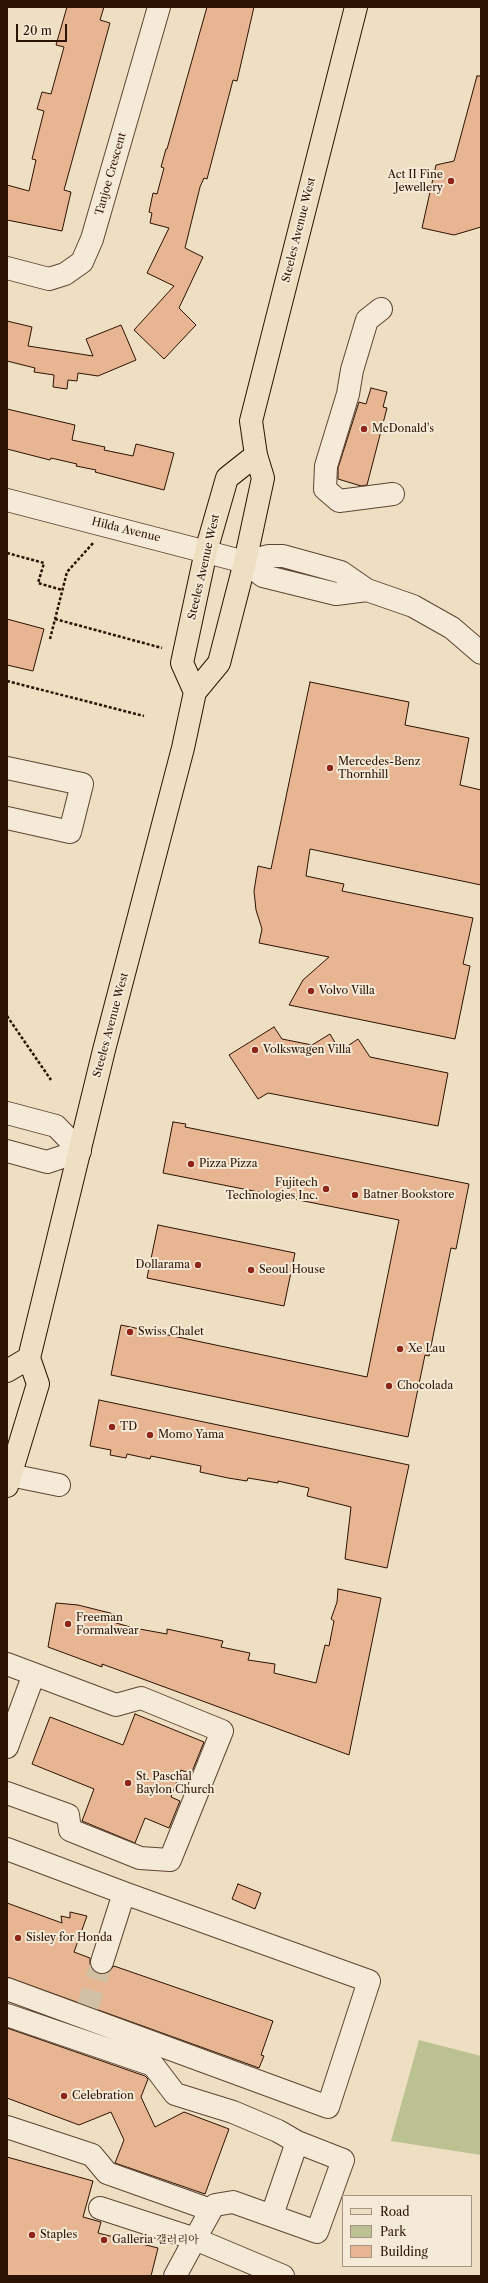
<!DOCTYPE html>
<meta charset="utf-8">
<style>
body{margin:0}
#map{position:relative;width:488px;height:2283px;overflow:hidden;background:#efdfc2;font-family:"Libre Caslon Text",serif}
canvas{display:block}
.frame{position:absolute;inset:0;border:8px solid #2c1203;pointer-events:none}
.legend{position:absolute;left:342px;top:2195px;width:130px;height:72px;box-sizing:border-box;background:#f5ead7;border:1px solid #a59482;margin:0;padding:5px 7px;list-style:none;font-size:12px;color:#2c1203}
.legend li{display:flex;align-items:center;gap:8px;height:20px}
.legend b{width:20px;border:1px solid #a59482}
.scale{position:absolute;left:16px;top:24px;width:51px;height:18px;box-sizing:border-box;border:2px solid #2c1203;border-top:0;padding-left:5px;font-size:12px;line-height:14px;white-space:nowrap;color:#2c1203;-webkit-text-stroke:3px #f5ead7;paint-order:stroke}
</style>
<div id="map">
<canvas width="488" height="2283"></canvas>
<div class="frame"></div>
<ul class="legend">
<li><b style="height:5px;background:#efdfc2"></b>Road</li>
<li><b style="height:11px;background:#bcc191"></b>Park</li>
<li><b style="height:11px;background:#e7b591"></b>Building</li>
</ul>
<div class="scale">20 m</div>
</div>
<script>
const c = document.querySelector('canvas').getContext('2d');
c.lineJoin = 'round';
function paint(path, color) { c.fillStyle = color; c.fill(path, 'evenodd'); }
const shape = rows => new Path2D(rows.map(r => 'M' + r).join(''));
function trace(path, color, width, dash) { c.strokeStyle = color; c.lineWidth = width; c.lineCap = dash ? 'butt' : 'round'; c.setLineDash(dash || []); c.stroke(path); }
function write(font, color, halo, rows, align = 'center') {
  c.font = font + ' "Libre Caslon Text","Noto Serif KR",serif'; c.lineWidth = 4; c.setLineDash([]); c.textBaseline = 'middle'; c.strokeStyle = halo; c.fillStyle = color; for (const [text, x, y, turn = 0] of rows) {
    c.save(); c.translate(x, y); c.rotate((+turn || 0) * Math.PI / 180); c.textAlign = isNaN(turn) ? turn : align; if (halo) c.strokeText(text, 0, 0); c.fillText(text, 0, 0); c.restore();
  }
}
paint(shape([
 [419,2040,481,2056,481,2155,391,2141]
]), '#bcc191');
const building = shape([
 [67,7,104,7,100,20,110,23,64,190,71,192,62,231,7,220,7,185,29,191,36,160,32,159,44,111,37,109,42,92,51,94,64,47,56,45,67,7],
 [207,7,254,7,237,81,233,80,207,179,204,178,200,187,185,248,203,257,179,308,196,325,164,359,134,330,174,286,147,273,169,228,150,223,152,213,149,212,153,193,157,194,164,168,161,167,166,149,167,149,207,7],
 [477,76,481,76,481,227,454,235,422,228,436,165,454,161,477,76],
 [7,321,32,327,28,346,93,356,86,339,121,325,136,360,98,376,78,373,77,381,68,380,67,389,53,387,54,375,34,372,35,368,7,361,7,321],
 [371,388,387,392,383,407,387,408,367,485,361,486,338,479,338,468,359,402,366,404,371,388],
 [7,409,75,425,72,440,105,447,104,450,133,456,136,444,174,453,164,490,95,472,96,470,76,466,77,464,51,458,50,460,7,449,7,409],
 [7,619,44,629,33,671,7,665,7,619],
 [310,682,409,702,405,725,469,738,460,785,481,790,481,885,310,849,306,876,344,884,342,891,473,918,463,964,470,966,455,1039,289,1005,303,980,329,957,259,943,262,929,256,910,254,891,258,866,271,869,310,682],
 [274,1027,282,1039,312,1045,330,1034,340,1051,358,1039,370,1057,448,1073,438,1126,268,1093,258,1099,229,1055,274,1027],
 [173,1122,186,1124,185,1127,469,1184,456,1249,451,1248,429,1356,425,1355,408,1437,111,1375,121,1325,367,1377,399,1220,163,1173,173,1122],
 [158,1225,295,1253,284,1306,147,1278,158,1225],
 [99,1400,409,1465,387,1568,345,1559,351,1507,307,1496,309,1488,278,1481,278,1483,248,1478,247,1481,228,1478,200,1472,201,1466,151,1456,150,1459,127,1454,126,1458,110,1455,111,1450,90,1446,99,1400],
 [338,1589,381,1598,349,1755,102,1664,102,1667,48,1647,56,1603,78,1605,118,1615,116,1623,134,1628,167,1634,167,1629,223,1641,221,1647,250,1653,248,1660,275,1664,274,1673,316,1683,325,1645,329,1646,334,1621,331,1619,337,1602,338,1589],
 [135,1714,204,1742,191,1774,181,1770,171,1797,180,1801,169,1828,145,1818,135,1843,82,1821,94,1789,32,1764,50,1717,123,1745,135,1714],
 [238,1884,261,1893,255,1909,232,1899,238,1884],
 [7,1903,62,1923,61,1916,70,1918,70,1912,87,1916,74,1952,90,1958,90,1965,98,1974,105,1974,114,1966,273,2021,261,2055,264,2056,259,2068,7,1977,7,1903],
 [7,2028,145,2076,148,2079,141,2097,155,2127,184,2112,229,2129,205,2194,115,2163,124,2140,111,2112,79,2125,7,2098,7,2028],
 [7,2157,93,2181,83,2217,101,2222,98,2233,158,2248,151,2276,7,2276,7,2157]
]);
paint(building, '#e7b591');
trace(building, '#2c1203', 1);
trace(shape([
 [86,2011,102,1962]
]), '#d2c0a5', 22, [22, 11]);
const minor = shape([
 [7,268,49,279,65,274,82,262,92,239,159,7],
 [381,309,367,320,352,370,348,394,326,466,325,489,339,501,393,494],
 [7,500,245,562,263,576,336,594,367,590],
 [245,562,269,556,283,556,341,572,367,590,413,606,452,628,481,653],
 [7,768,82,784,70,832,7,818],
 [7,1113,56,1126,80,1151,47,1162,7,1151],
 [10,1475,59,1485],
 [7,1664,116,1705,141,1698,222,1731,170,1860,140,1858,70,1830,68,1815,7,1793],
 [7,1747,34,1674],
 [7,1849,124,1893,102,1962],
 [7,1989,328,2107,369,1981,124,1893],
 [7,2015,153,2065,175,2094,233,2112,278,2131,297,2142,343,2160,317,2232,233,2202,215,2205,211,2210],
 [7,2127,92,2155,107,2173,211,2210,195,2239,283,2276],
 [100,2208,195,2239,175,2276],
 [272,2215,297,2142]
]);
const major = shape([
 [195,692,182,663,206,551,227,478,256,455],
 [7,1371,29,1358],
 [7,1486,38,1384,29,1358,104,1050,183,748,195,692,219,663,245,562,263,478,256,455,251,421,356,7]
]);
trace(minor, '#5d4533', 24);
trace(major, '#2c1203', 24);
trace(shape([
 [7,553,44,563,38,583,62,590],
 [55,619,162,648],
 [50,639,67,572,94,542],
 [7,681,144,716],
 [7,1016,51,1080]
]), '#2c1203', 2.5, [3, 2]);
trace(minor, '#f5ead7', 22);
trace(major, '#efdfc2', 22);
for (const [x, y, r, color] of [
 [451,181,4,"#8f2418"],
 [364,429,4,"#8f2418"],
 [330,768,4,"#8f2418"],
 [311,991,4,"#8f2418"],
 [255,1050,4,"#8f2418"],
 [191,1164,4,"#8f2418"],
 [326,1189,4,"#8f2418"],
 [355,1195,4,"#8f2418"],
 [198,1265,4,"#8f2418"],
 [251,1270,4,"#8f2418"],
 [130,1332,4,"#8f2418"],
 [400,1349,4,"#8f2418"],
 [389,1386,4,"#8f2418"],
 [112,1427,4,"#8f2418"],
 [150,1435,4,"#8f2418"],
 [68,1624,4,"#8f2418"],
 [128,1783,4,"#8f2418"],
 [18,1938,4,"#8f2418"],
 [64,2096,4,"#8f2418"],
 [32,2235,4,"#8f2418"],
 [104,2240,4,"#8f2418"]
]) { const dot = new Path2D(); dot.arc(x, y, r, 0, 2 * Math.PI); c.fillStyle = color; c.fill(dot); trace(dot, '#f5ead7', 1.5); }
write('11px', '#2c1203', '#f5ead7', [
 ["Tanjoe Crescent",111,174,-74],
 ["Steeles Avenue West",299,230,-76],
 ["Hilda Avenue",126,530,14],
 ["Steeles Avenue West",204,567,-77],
 ["Steeles Avenue West",111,1025,-75]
]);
write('11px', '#2c1203', '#f5ead7', [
 ["Act II Fine",443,175,"right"],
 ["Jewellery",443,188,"right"],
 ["McDonald's",372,429],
 ["Mercedes-Benz",338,762],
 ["Thornhill",338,775],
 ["Volvo Villa",319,991],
 ["Volkswagen Villa",263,1050],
 ["Pizza Pizza",199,1164],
 ["Fujitech",318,1183,"right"],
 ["Technologies Inc.",318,1196,"right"],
 ["Batner Bookstore",363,1195],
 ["Dollarama",190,1265,"right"],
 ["Seoul House",259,1270],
 ["Swiss Chalet",138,1332],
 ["Xe Lau",408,1349],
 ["Chocolada",397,1386],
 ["TD",120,1427],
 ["Momo Yama",158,1435],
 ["Freeman",76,1618],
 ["Formalwear",76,1631],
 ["St. Paschal",136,1777],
 ["Baylon Church",136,1790],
 ["Sisley for Honda",26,1938],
 ["Celebration",72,2096],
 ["Staples",40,2235],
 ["Galleria 갤러리아",112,2240]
], 'left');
</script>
